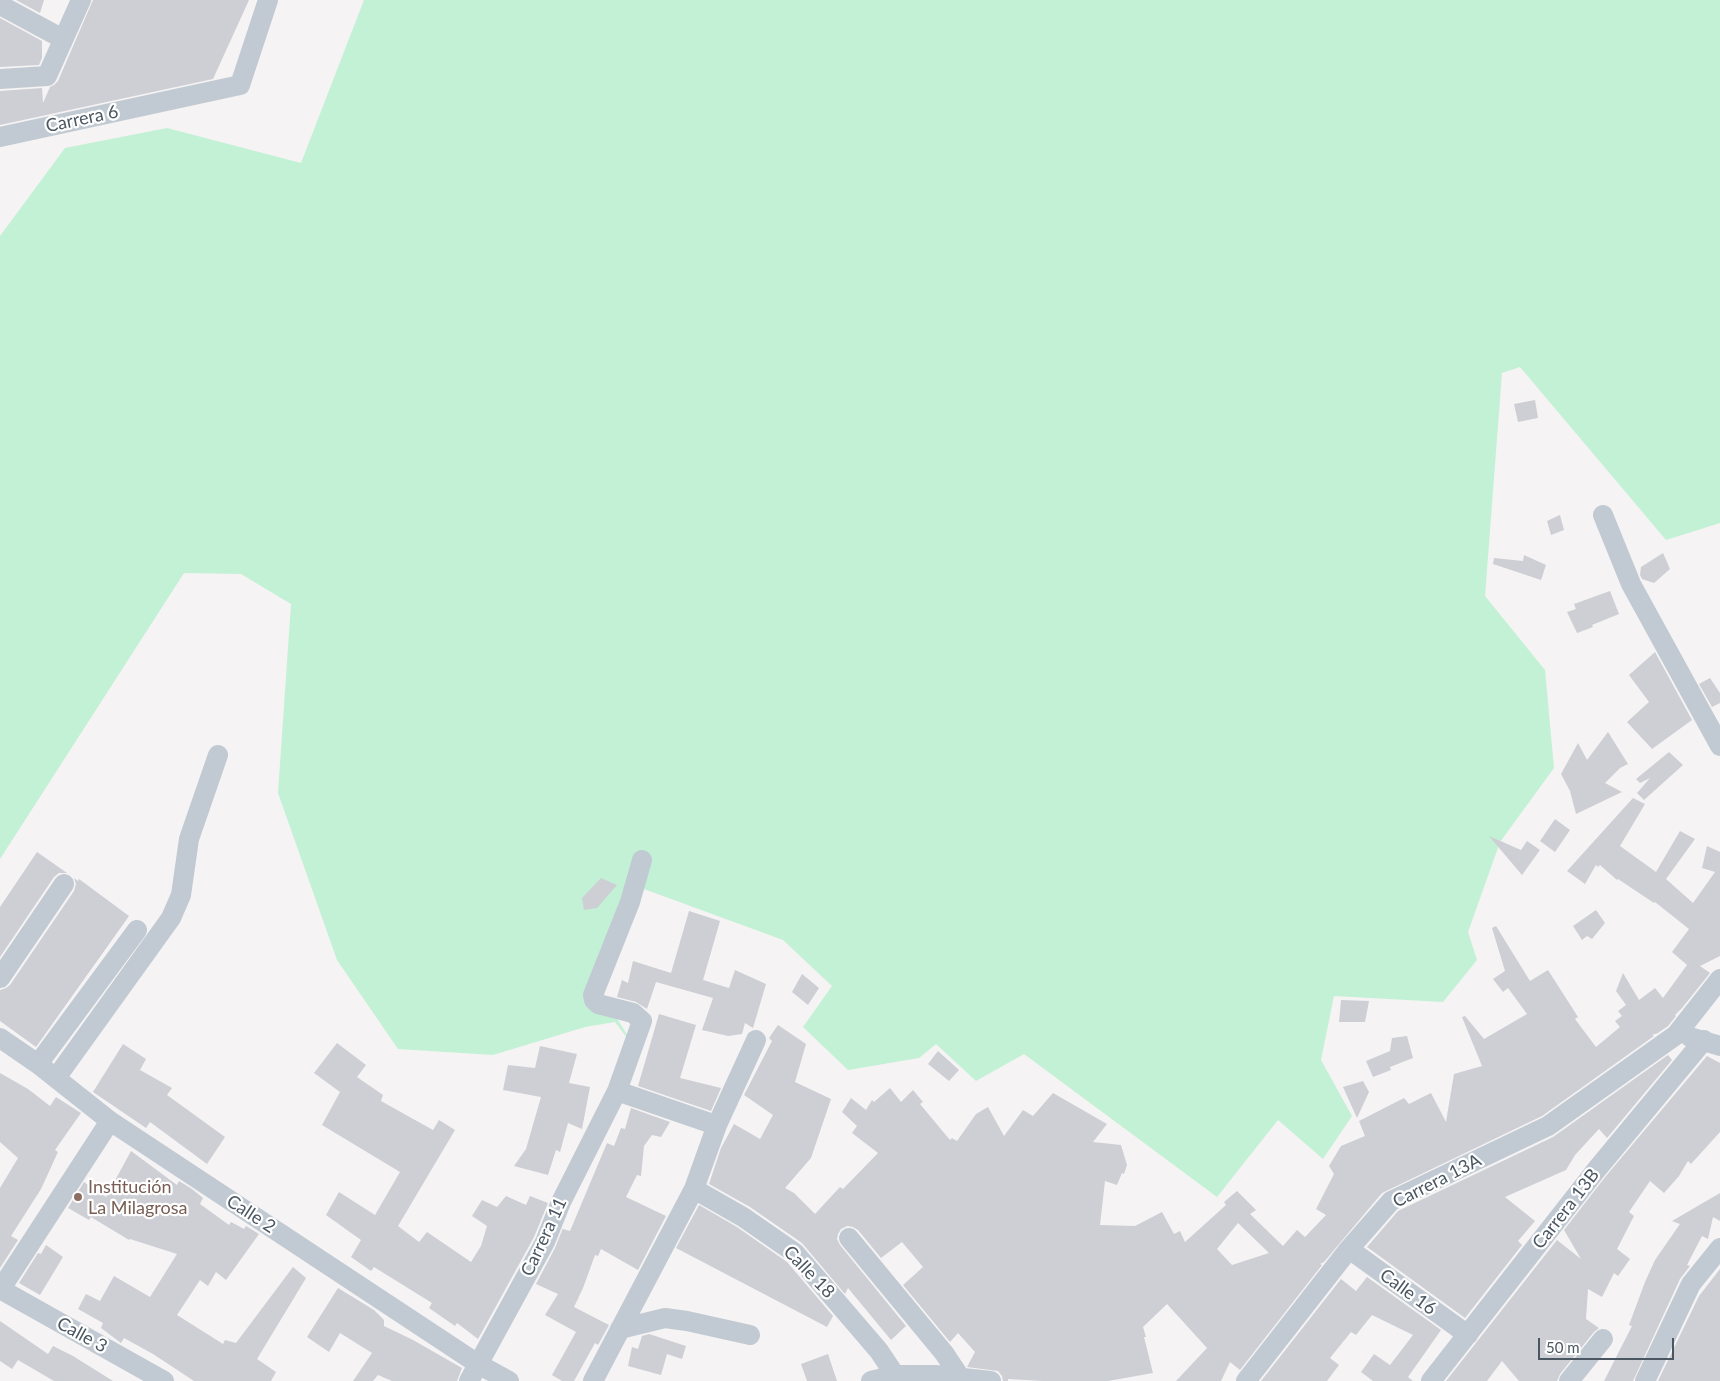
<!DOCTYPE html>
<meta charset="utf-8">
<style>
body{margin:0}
#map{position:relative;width:1720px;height:1381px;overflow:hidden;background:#f5f3f3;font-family:Lato,sans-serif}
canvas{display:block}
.scale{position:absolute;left:1538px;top:1338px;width:136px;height:22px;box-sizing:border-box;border:2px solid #4a5661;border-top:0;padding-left:6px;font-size:15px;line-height:18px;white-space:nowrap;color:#4a5661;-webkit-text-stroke:4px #fff;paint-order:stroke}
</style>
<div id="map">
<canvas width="1720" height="1381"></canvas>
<div class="scale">50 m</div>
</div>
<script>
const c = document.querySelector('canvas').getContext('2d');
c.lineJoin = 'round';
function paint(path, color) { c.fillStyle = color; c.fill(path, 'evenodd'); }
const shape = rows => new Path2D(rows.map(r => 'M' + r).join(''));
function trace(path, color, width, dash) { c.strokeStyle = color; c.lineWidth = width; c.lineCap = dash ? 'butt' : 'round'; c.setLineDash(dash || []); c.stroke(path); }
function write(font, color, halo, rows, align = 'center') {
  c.font = font + ' Lato,sans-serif'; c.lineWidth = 4.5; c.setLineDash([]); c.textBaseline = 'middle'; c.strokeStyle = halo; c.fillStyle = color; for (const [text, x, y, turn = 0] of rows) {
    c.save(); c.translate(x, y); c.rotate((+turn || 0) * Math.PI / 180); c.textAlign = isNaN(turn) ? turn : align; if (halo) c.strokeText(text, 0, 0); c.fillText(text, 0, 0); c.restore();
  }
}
paint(shape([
 [364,0,1720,0,1720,523,1666,540,1520,367,1502,373,1485,596,1545,670,1554,768,1500,842,1468,932,1477,960,1443,1002,1334,996,1321,1060,1352,1116,1323,1159,1278,1120,1217,1197,1024,1054,976,1081,936,1044,919,1058,848,1070,803,1027,832,986,783,940,644,889,602,994,637,1051,615,1022,585,1027,493,1055,398,1049,337,960,278,793,291,604,241,574,184,573,0,859,0,236,65,148,167,128,301,163]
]), '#c3f1d5');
paint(shape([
 [16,0,44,0,40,13],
 [93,0,249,0,213,79,0,125,0,91,42,88,43,103,50,87,54,85,58,81],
 [0,18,42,41,42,58,39,65,0,67],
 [1535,400,1538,418,1518,422,1514,404],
 [1560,515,1564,530,1551,535,1547,521],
 [1663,553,1670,569,1654,583,1642,579,1640,575,1641,567],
 [1524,555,1546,565,1541,580,1493,564,1494,558,1523,561],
 [1610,591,1619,614,1592,625,1593,627,1577,633,1567,612,1576,609,1574,604],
 [1655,652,1692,720,1652,749,1627,722,1649,702,1629,675],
 [1710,678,1720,693,1720,703,1712,707,1699,684],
 [1608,732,1628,764,1620,768,1605,783,1622,792,1576,814,1570,791,1561,774,1578,743,1587,760],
 [1669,752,1683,765,1644,800,1637,793,1650,778,1640,783,1636,779],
 [1633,798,1645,804,1620,846,1656,872,1680,831,1695,839,1666,879,1693,903,1715,872,1702,868,1707,846,1720,852,1720,956,1700,966,1710,973,1682,1008,1675,1015,1676,1016,1668,1026,1658,1033,1652,1035,1654,1036,1542,1116,1382,1193,1324,1262,1320,1264,1322,1265,1240,1370,1230,1362,1221,1381,1176,1381,1207,1348,1167,1304,1143,1327,1146,1337,1144,1337,1153,1373,1108,1381,1042,1381,1008,1379,1008,1381,1003,1381,1002,1376,998,1371,967,1367,975,1352,958,1333,950,1342,903,1285,923,1267,902,1242,881,1258,858,1230,853,1227,847,1226,841,1229,838,1234,837,1239,840,1245,906,1326,891,1340,848,1288,845,1294,802,1243,750,1207,709,1184,721,1148,734,1124,760,1139,773,1115,744,1095,772,1041,769,1038,778,1025,806,1044,795,1082,831,1099,811,1158,785,1188,794,1193,815,1214,840,1187,843,1189,878,1153,852,1133,857,1126,842,1112,851,1098,866,1110,872,1100,874,1102,890,1088,901,1102,913,1090,923,1102,920,1104,950,1140,952,1138,957,1141,976,1114,988,1107,1004,1136,1023,1110,1033,1116,1053,1093,1107,1124,1093,1142,1121,1145,1127,1165,1124,1174,1122,1173,1117,1185,1105,1181,1100,1225,1135,1226,1162,1212,1174,1234,1180,1231,1185,1242,1226,1205,1224,1202,1237,1191,1256,1210,1250,1214,1283,1246,1297,1230,1305,1237,1326,1215,1316,1209,1334,1174,1329,1166,1341,1146,1365,1136,1359,1121,1404,1098,1409,1104,1431,1093,1446,1122,1454,1074,1482,1066,1462,1017,1465,1016,1484,1039,1527,1014,1508,988,1503,992,1493,979,1505,971,1492,928,1496,926,1530,981,1548,970,1578,1017,1575,1019,1596,1047,1620,1027,1615,1021,1622,1016,1618,1011,1626,1005,1616,991,1623,973,1639,1000,1655,988,1663,998,1687,965,1672,952,1689,929,1655,902,1654,903,1618,879,1617,880,1600,865,1598,867,1596,865,1585,884,1567,871],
 [1238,1223,1269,1253,1232,1265,1217,1249],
 [1555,819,1570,830,1555,852,1540,841],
 [1489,836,1521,850,1527,841,1540,850,1522,875],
 [37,852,67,873,59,873,54,877,0,957,0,907],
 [74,878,78,881,79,879,129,916,36,1047,0,1021,0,990,6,988,10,985,74,891,76,884],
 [601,878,617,885,597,908,584,910,582,898],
 [1596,910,1605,923,1592,939,1587,936,1582,940,1573,926],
 [689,911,720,921,703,980,729,988,735,970,766,984,753,1028,745,1023,742,1034,728,1036,702,1030,713,998,656,982,647,1009,636,1002,617,997,622,980,628,983,633,961,671,973],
 [802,974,819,988,808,1005,792,992],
 [1341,1000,1369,1001,1365,1022,1339,1022],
 [659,1014,696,1025,680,1078,721,1088,711,1111,638,1086],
 [1407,1036,1413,1058,1390,1067,1391,1070,1373,1077,1366,1061,1390,1051,1392,1038],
 [337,1043,366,1065,357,1077,383,1095,381,1101,433,1130,439,1120,455,1130,398,1226,419,1242,427,1232,471,1262,481,1246,487,1226,472,1216,482,1200,497,1207,506,1196,526,1205,530,1196,548,1203,534,1237,478,1339,457,1323,455,1326,429,1308,432,1303,374,1267,371,1271,351,1257,361,1240,326,1215,339,1192,375,1215,400,1172,322,1125,340,1092,314,1073],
 [123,1044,146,1059,140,1070,172,1088,167,1095,225,1137,207,1164,150,1122,146,1128,93,1092],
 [540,1046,577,1054,569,1083,590,1087,582,1129,568,1123,560,1152,556,1150,548,1175,514,1166,526,1149,541,1097,503,1090,508,1065,535,1068],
 [938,1051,959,1070,949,1081,928,1064],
 [1668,1055,1672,1060,1607,1138,1599,1129,1575,1155,1566,1170,1505,1197,1535,1221,1518,1241,1522,1245,1465,1318,1367,1247,1398,1211,1553,1137],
 [1707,1056,1720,1063,1720,1132,1691,1164,1688,1161,1679,1176,1664,1193,1650,1181,1629,1212,1634,1216,1617,1249,1630,1259,1618,1276,1614,1273,1602,1297,1588,1289,1586,1319,1599,1328,1594,1332,1560,1374,1557,1381,1519,1381,1502,1361,1487,1381,1446,1381,1557,1240,1581,1259,1564,1230,1606,1176],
 [0,1073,28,1089,50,1106,56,1097,81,1113,55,1150,58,1152,41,1189,11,1236,18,1240,0,1268,0,1188,18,1158,0,1142],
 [1363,1081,1369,1092,1357,1118,1343,1087],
 [631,1108,670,1122,661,1137,652,1135,644,1146,641,1176,637,1175,626,1197,666,1216,638,1270,601,1249,598,1256,595,1255,583,1288,574,1307,609,1325,598,1345,595,1343,574,1381,562,1381,552,1375,576,1332,545,1315,558,1294,536,1284,555,1248,563,1228,563,1229,570,1231,607,1143,614,1146,621,1128,625,1129],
 [131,1151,177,1185,179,1181,192,1189,203,1198,200,1204,229,1225,231,1222,244,1229,246,1226,259,1234,226,1280,216,1272,208,1286,200,1280,177,1315,223,1344,225,1340,236,1343,293,1267,306,1278,257,1359,276,1372,271,1381,194,1381,153,1354,124,1338,121,1343,101,1328,103,1323,78,1309,86,1294,100,1301,114,1276,150,1297,177,1254,130,1239,129,1240,91,1217,89,1220,68,1208,84,1182,106,1197],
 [1720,1193,1720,1221,1713,1217,1708,1239,1702,1236,1687,1265,1690,1266,1680,1279,1633,1381,1604,1381,1632,1326,1629,1325,1645,1282,1655,1260,1680,1224,1672,1221],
 [699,1205,737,1227,787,1262,833,1316,827,1327,676,1248],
 [46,1245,63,1257,40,1295,19,1283,38,1253,41,1254],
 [1720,1269,1720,1381,1658,1381,1699,1296],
 [1367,1277,1441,1330,1408,1377,1413,1381,1373,1381,1361,1372,1374,1354,1390,1365,1413,1335,1372,1315,1356,1335,1351,1332,1330,1358,1339,1365,1327,1381,1261,1381,1341,1279,1356,1291],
 [338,1288,374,1310,384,1320,384,1326,413,1340,462,1368,457,1381,392,1381,378,1375,373,1381,353,1381,372,1353,340,1333,329,1352,307,1337],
 [0,1321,48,1354,53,1346,73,1356,113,1381,54,1381,18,1360,12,1369,0,1361],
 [649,1334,686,1346,682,1359,667,1354,661,1375,628,1366,632,1347,638,1349,642,1336],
 [828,1354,837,1381,807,1381,801,1364]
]), '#cdcfd5');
trace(shape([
 [0,5,63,39],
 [0,79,47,76,81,0],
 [0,137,240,85,268,0],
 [1603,515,1631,584,1720,746],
 [0,978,64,884],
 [1690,1037,1720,1046],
 [0,1038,38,1064,110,1121,478,1364,509,1381],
 [38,1064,137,930],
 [56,1078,171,918,181,895,189,839,218,755],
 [617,1091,707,1122],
 [694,1189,743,1217,795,1253,879,1351,895,1375,902,1381],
 [849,1238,944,1353,960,1377],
 [1349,1249,1468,1335],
 [0,1289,164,1381],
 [0,1290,110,1121],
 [620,1329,665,1318,687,1321,750,1335],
 [469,1381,545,1242,561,1202,617,1091,642,1021,633,1013,598,1004,594,1000,593,995,630,902,642,860],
 [593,1381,694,1189,717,1125,756,1040],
 [871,1381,895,1375,935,1375,991,1381],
 [1246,1381,1349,1249,1391,1201,1548,1126,1676,1035,1720,979],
 [1431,1381,1597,1169,1704,1040],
 [1569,1381,1603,1339],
 [1645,1381,1691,1284,1720,1248]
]), '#c1cad2', 20);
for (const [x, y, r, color] of [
 [78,1197,5,"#8d6e63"]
]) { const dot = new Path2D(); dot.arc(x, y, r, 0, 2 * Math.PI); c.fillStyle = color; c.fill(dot); trace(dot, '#fff', 2); }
write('18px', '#4a5661', '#fff', [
 ["Carrera 6",82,119,-12],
 ["Carrera 13A",1437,1181,-27],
 ["Carrera 13B",1566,1209,-52],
 ["Calle 2",251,1214,33],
 ["Carrera 11",544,1237,-65],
 ["Calle 18",809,1272,46],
 ["Calle 16",1408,1292,36],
 ["Calle 3",82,1335,29]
]);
write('18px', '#785e54', '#fff', [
 ["Institución",88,1187],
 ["La Milagrosa",88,1208]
], 'left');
</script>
